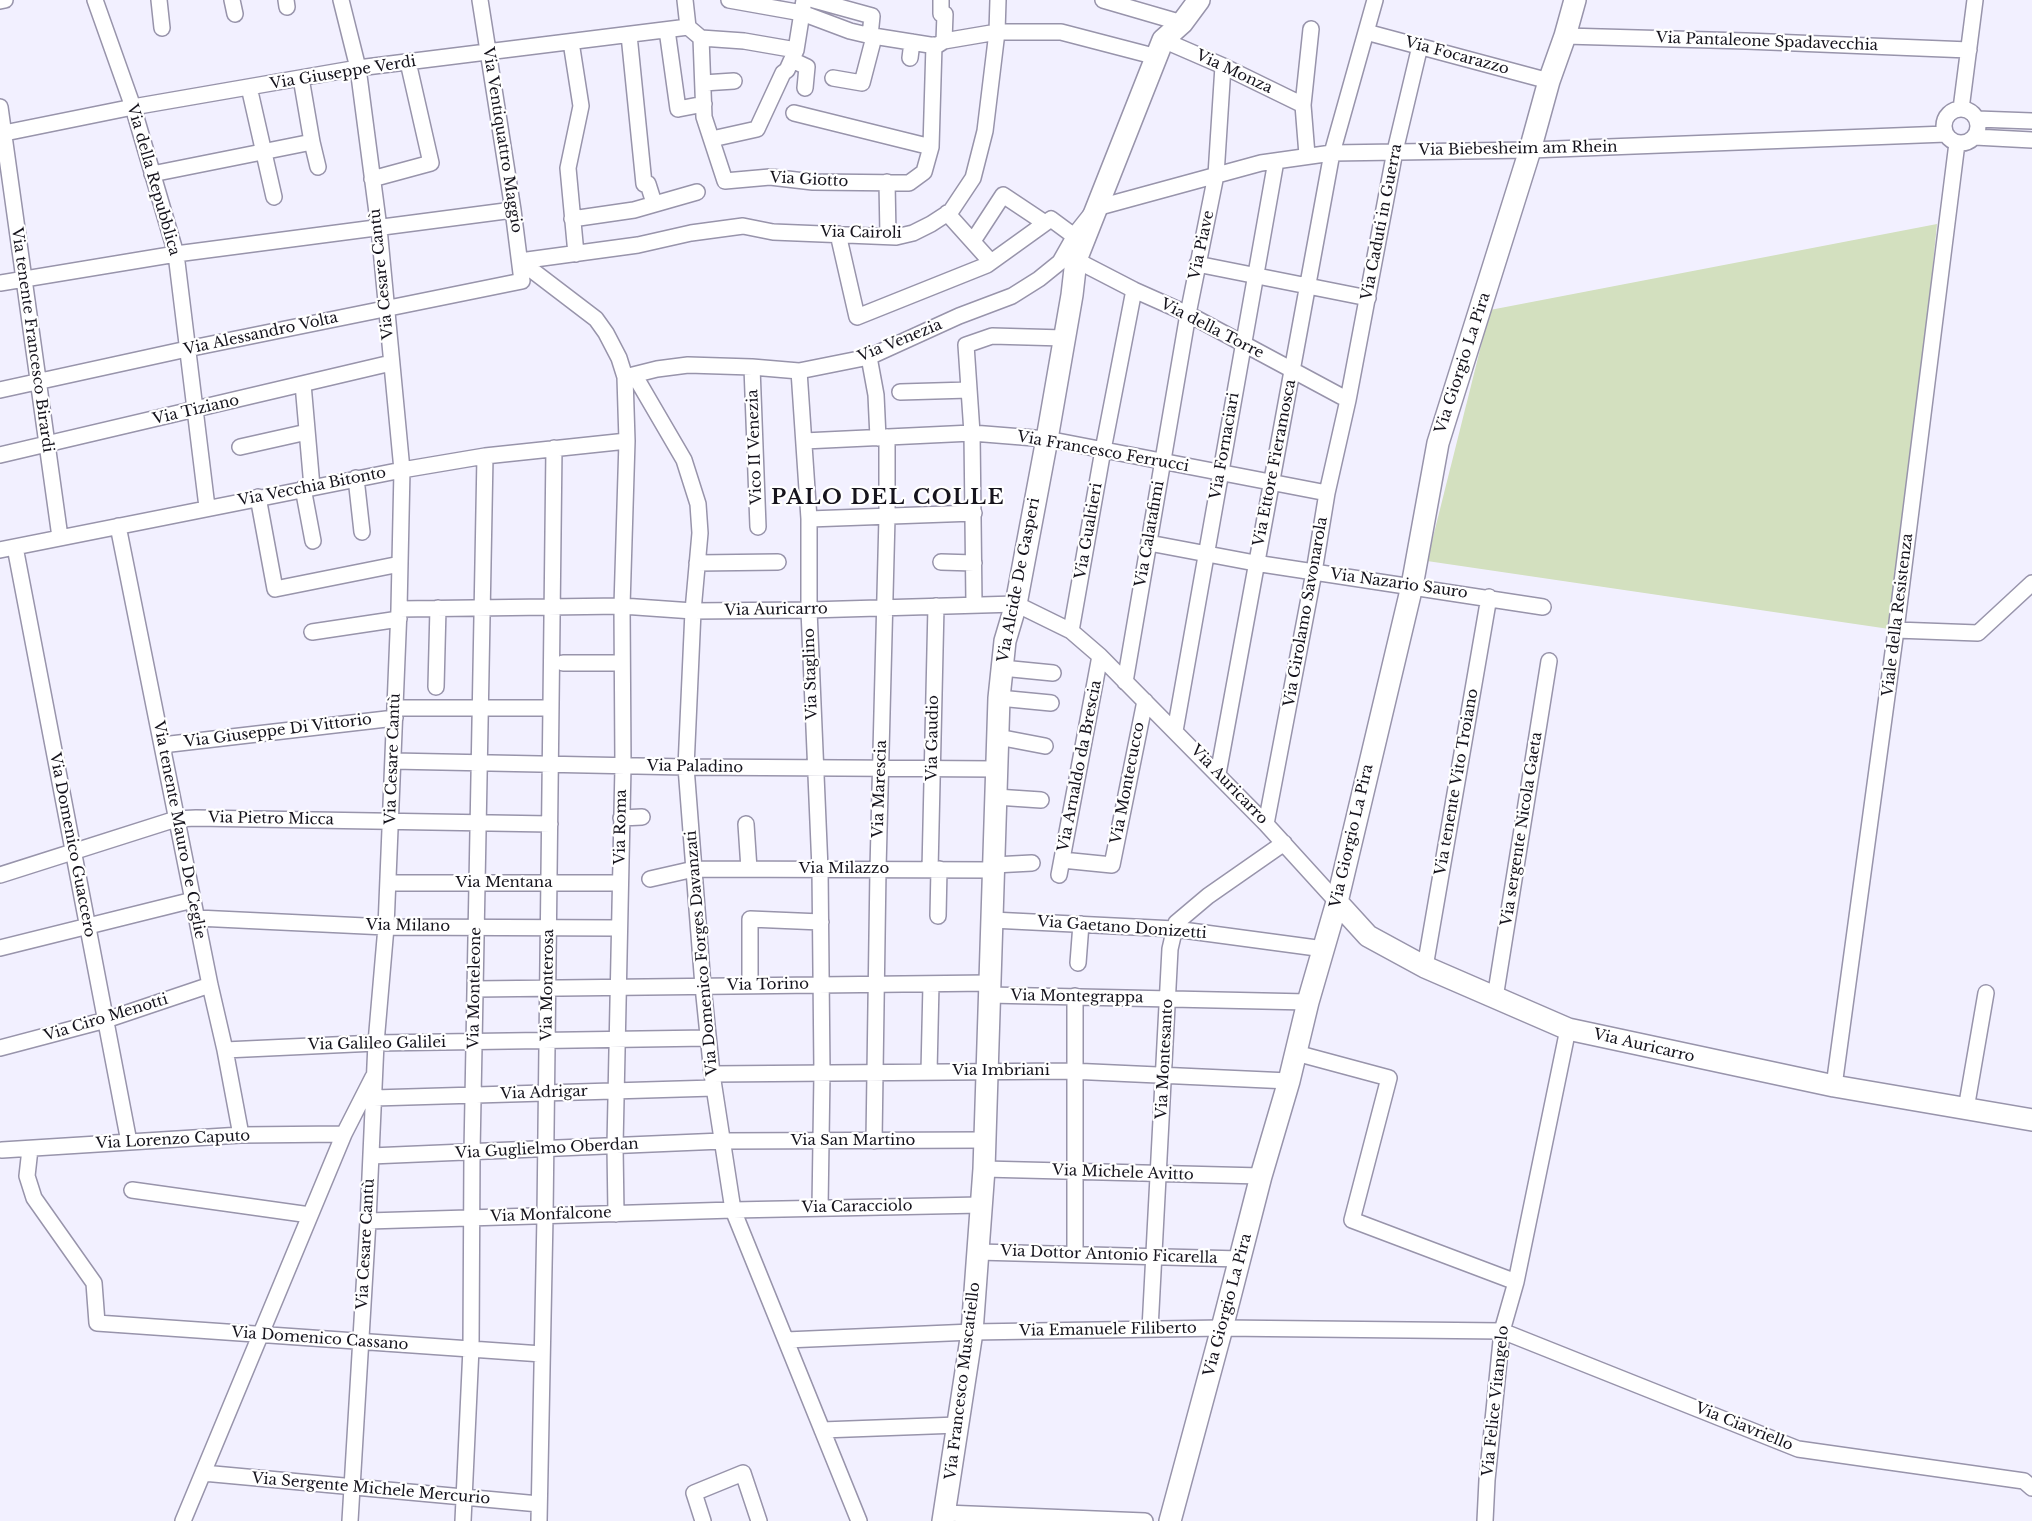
<!DOCTYPE html>
<meta charset="utf-8">
<style>
body{margin:0}
canvas{display:block;background:#f2f0ff}
</style>
<canvas width="2032" height="1521"></canvas>
<script>
const c = document.querySelector('canvas').getContext('2d');
c.lineJoin = 'round';
function paint(path, color) { c.fillStyle = color; c.fill(path, 'evenodd'); }
const shape = rows => new Path2D(rows.map(r => 'M' + r).join(''));
function trace(path, color, width, dash) { c.strokeStyle = color; c.lineWidth = width; c.lineCap = dash ? 'butt' : 'round'; c.setLineDash(dash || []); c.stroke(path); }
function write(font, color, halo, rows, align = 'center') {
  c.font = font + ' "Libre Baskerville",serif'; c.lineWidth = 4.5; c.setLineDash([]); c.textBaseline = 'middle'; c.strokeStyle = halo; c.fillStyle = color; for (const [text, x, y, turn = 0] of rows) {
    c.save(); c.translate(x, y); c.rotate((+turn || 0) * Math.PI / 180); c.textAlign = isNaN(turn) ? turn : align; if (halo) c.strokeText(text, 0, 0); c.fillText(text, 0, 0); c.restore();
  }
}
paint(shape([
 [1937,224,1896,630,1427,561,1490,310]
]), '#d3e0bf');
const street = shape([
 [95,0,133,107,176,254,207,507],
 [159,0,162,28],
 [232,0,235,14],
 [286,0,287,7],
 [341,0,358,68,379,228,402,470,399,609,386,927,376,1043,368,1221,350,1521],
 [685,0,688,27],
 [729,0,802,13,850,31,867,35,936,46,944,41,997,32,1061,32,1157,57],
 [814,0,872,16,870,36],
 [941,0,941,14,945,14,944,41],
 [1103,0,1182,23],
 [0,1,5,0],
 [688,27,701,38,704,117,725,181,770,177,813,182,909,183,924,172,931,147,934,45],
 [667,30,678,109,704,104],
 [1366,32,1549,81],
 [629,35,644,184,648,184,654,203],
 [1565,36,1746,41,1969,50],
 [701,38,744,41,796,50],
 [1163,40,1223,66,1303,105],
 [571,42,581,106,568,168,576,254],
 [910,58,912,42],
 [792,60,807,67,805,88],
 [301,78,312,142,318,167],
 [833,78,862,83,874,37],
 [703,83,734,81],
 [249,87,274,197],
 [0,107,60,537],
 [1961,109,1975,0],
 '1944 126a17 17 0 1 1 34 0a17 17 0 1 1-34 0Z',
 [794,113,931,147],
 [1977,119,2032,121],
 [0,134,133,107,358,68,688,27],
 [1975,137,2032,140],
 [712,139,757,129,783,73,787,70,796,50,804,0],
 [1307,155,1303,105,1311,29],
 [152,174,312,142],
 [372,179,431,163,408,62],
 [887,182,888,236],
 [947,213,991,262],
 [572,219,634,210,697,192],
 [838,234,857,317,987,265,1051,219,1074,236],
 [973,241,1003,195,1045,223],
 [1076,260,1134,290,1188,314,1348,400],
 [1197,264,1368,298],
 [0,283,176,254,513,210],
 [869,357,876,395,878,438],
 [752,367,758,527],
 [799,371,809,519,809,610,820,869,822,1073,820,1208],
 [635,376,684,460,698,504,700,533,693,611,686,767,703,986,712,1074,733,1210,859,1521],
 [625,377,657,369,688,365,752,367,799,371,869,357,959,316,1012,296,1039,279,1060,262,1077,232,1096,208,1261,163,1332,153,1530,150,1946,134],
 [303,384,312,487],
 [0,390,187,349,522,281,513,210,480,0],
 [900,392,969,390],
 [804,441,972,433,1047,439,1327,493],
 [240,447,307,432],
 [0,455,391,363],
 [356,478,362,532],
 [303,488,313,541],
 [258,497,275,589,400,564],
 [809,519,974,513],
 [118,526,210,985,225,1050,241,1135],
 [1149,543,1255,563,1543,607],
 [15,547,129,1142],
 [0,550,402,470,485,456,627,441],
 [941,562,974,563],
 [697,563,778,562],
 [974,604,972,433,966,345,992,336,1064,338],
 [399,609,622,606,693,611,809,610,1016,604,1071,631,1100,656,1266,824,1337,902],
 [1896,630,1978,633,2032,583],
 [1071,631,1103,450,1134,290],
 [312,632,399,619],
 [563,663,622,663],
 [1002,668,1053,673],
 [1125,682,1188,314,1216,175,1223,66],
 [436,687,438,608],
 [999,698,1051,703],
 [395,708,551,708],
 [1175,731,1276,161],
 [998,737,1045,746],
 [162,745,395,718],
 [393,761,686,767,997,769],
 [1218,774,1332,153,1375,0],
 [996,797,1041,800],
 [621,818,642,817],
 [746,824,749,869],
 [1266,824,1314,572,1327,493,1348,400,1395,151,1420,46],
 [1062,860,1112,865,1145,701],
 [994,865,1032,863],
 [930,870,936,606],
 [0,875,176,819,196,818,550,824],
 [1059,875,1100,656],
 [650,879,694,869,994,870],
 [388,883,620,883],
 [938,916,939,869],
 [197,918,386,927,619,928],
 [992,920,1175,929,1324,949],
 [0,948,193,900],
 [1078,963,1081,924],
 [1425,967,1489,597],
 [750,986,750,919,821,922],
 [475,989,989,983],
 [989,995,1308,1002],
 [1495,998,1549,661],
 [0,1048,106,1020,210,985],
 [225,1050,376,1043,708,1038],
 [1296,1053,1389,1078,1352,1220,1516,1282],
 [929,1072,931,984],
 [712,1074,1070,1071,1289,1081],
 [1834,1086,1896,630,1957,143],
 [374,1098,714,1088],
 [1966,1109,1986,993],
 [874,1141,878,869,887,517,887,437],
 [30,1149,27,1176,34,1198,94,1283,97,1323,542,1354],
 [2,1150,241,1135,344,1134],
 [371,1156,722,1141,985,1140],
 [984,1169,1261,1176],
 [132,1190,310,1215],
 [616,1214,615,1146,623,766,622,606,627,441,625,377,619,358,606,333,596,319,520,261,638,245,691,233,743,226,773,232,896,237,913,233,931,224,951,211,973,178,985,131,997,32,998,0],
 [368,1221,733,1210,981,1205],
 [978,1252,1240,1259],
 [1075,1254,1075,996],
 [1150,1329,1170,949,1176,923,1208,896,1284,843],
 [786,1340,972,1332,1222,1328,1502,1331,1798,1449,2024,1481,2032,1488],
 [822,1430,958,1425],
 [203,1473,539,1504],
 [945,1513,1145,1521],
 [183,1521,344,1134,373,1077],
 [463,1521,471,1348,472,1152,485,456],
 [539,1521,545,1216,554,448],
 [703,1521,694,1493,743,1473,759,1521],
 [1485,1521,1487,1480,1502,1331,1516,1282,1568,1029]
]);
const secondary = shape([
 [1337,902,1368,936,1425,967,1568,1029,1834,1086,2032,1120],
 [943,1521,972,1332,984,1169,999,698,1005,641,1016,604,1047,439,1072,295,1076,260,1163,40,1182,23,1199,0],
 [1170,1521,1222,1328,1261,1176,1289,1081,1308,1002,1337,902,1412,586,1438,443,1530,150,1549,81,1565,36,1575,0]
]);
trace(street, '#9894ab', 18);
trace(secondary, '#9894ab', 24);
trace(street, '#fff', 15);
trace(secondary, '#fff', 21);
write('15px', '#15131c', '#fff', [
 ["Via Pantaleone Spadavecchia",1767,42,2],
 ["Via Focarazzo",1457,56,15],
 ["Via Monza",1234,72,25],
 ["Via Giuseppe Verdi",343,73,-9],
 ["Via Ventiquattro Maggio",502,140,81],
 ["Via Biebesheim am Rhein",1518,149,-1],
 ["Via della Repubblica",153,180,74],
 ["Via Giotto",809,180,3],
 ["Via Caduti in Guerra",1382,222,-79],
 ["Via Cairoli",861,233,1],
 ["Via Piave",1202,245,-78],
 ["Via Cesare Cantù",382,274,-96],
 ["Via della Torre",1212,329,27],
 ["Via Alessandro Volta",261,334,-12],
 ["Via tenente Francesco Birardi",32,340,82],
 ["Via Venezia",900,341,-22],
 ["Via Giorgio La Pira",1463,363,-72],
 ["Via Tiziano",196,410,-13],
 ["Via Fornaciari",1225,446,-80],
 ["Vico II Venezia",755,447,-92],
 ["Via Francesco Ferrucci",1103,452,10],
 ["Via Ettore Fieramosca",1275,463,-79],
 ["Via Vecchia Bitonto",312,487,-11],
 ["Via Gualtieri",1089,531,-80],
 ["Via Calatafimi",1150,534,-80],
 ["Via Alcide De Gasperi",1019,580,-79],
 ["Via Nazario Sauro",1399,584,8],
 ["Via Auricarro",776,610,-1],
 ["Via Girolamo Savonarola",1306,612,-80],
 ["Viale della Resistenza",1898,615,-83],
 ["Via Staglino",811,674,-92],
 ["Via Giuseppe Di Vittorio",278,731,-7],
 ["Via Gaudio",933,738,-89],
 ["Via Cesare Cantù",393,759,-88],
 ["Via Arnaldo da Brescia",1080,766,-79],
 ["Via Paladino",695,767,1],
 ["Via tenente Vito Troiano",1457,782,-80],
 ["Via Montecucco",1128,783,-79],
 ["Via Auricarro",1229,785,46],
 ["Via Marescia",880,789,-88],
 ["Via Pietro Micca",271,819,1],
 ["Via Roma",621,827,-89],
 ["Via sergente Nicola Gaeta",1522,829,-81],
 ["Via tenente Mauro De Ceglie",179,830,79],
 ["Via Giorgio La Pira",1352,836,-77],
 ["Via Domenico Guaccero",72,845,79],
 ["Via Milazzo",844,869],
 ["Via Mentana",504,883],
 ["Via Milano",408,926,1],
 ["Via Gaetano Donizetti",1122,928,4],
 ["Via Domenico Forges Davanzati",702,953,-95],
 ["Via Monterosa",548,985,-89],
 ["Via Torino",768,985,-1],
 ["Via Monteleone",475,988,-89],
 ["Via Montegrappa",1077,997,1],
 ["Via Ciro Menotti",106,1018,-17],
 ["Via Galileo Galilei",377,1044,-1],
 ["Via Auricarro",1644,1046,13],
 ["Via Montesanto",1165,1059,-87],
 ["Via Imbriani",1001,1071],
 ["Via Adrigar",544,1093,-2],
 ["Via Lorenzo Caputo",173,1140,-3],
 ["Via San Martino",853,1141],
 ["Via Guglielmo Oberdan",547,1149,-3],
 ["Via Michele Avitto",1123,1173,2],
 ["Via Caracciolo",857,1207,-1],
 ["Via Monfalcone",551,1215,-2],
 ["Via Cesare Cantù",366,1244,-87],
 ["Via Dottor Antonio Ficarella",1109,1255,2],
 ["Via Giorgio La Pira",1228,1305,-75],
 ["Via Emanuele Filiberto",1108,1330,-1],
 ["Via Domenico Cassano",320,1339,4],
 ["Via Francesco Muscatiello",963,1381,-83],
 ["Via Felice Vitangelo",1496,1401,-84],
 ["Via Ciavriello",1744,1427,22],
 ["Via Sergente Michele Mercurio",371,1489,5]
]);
c.letterSpacing = '1.5px';
write('bold 21px', '#15131c', '#fff', [
 ["PALO DEL COLLE",888,498]
]);
c.letterSpacing = '0px';
</script>
